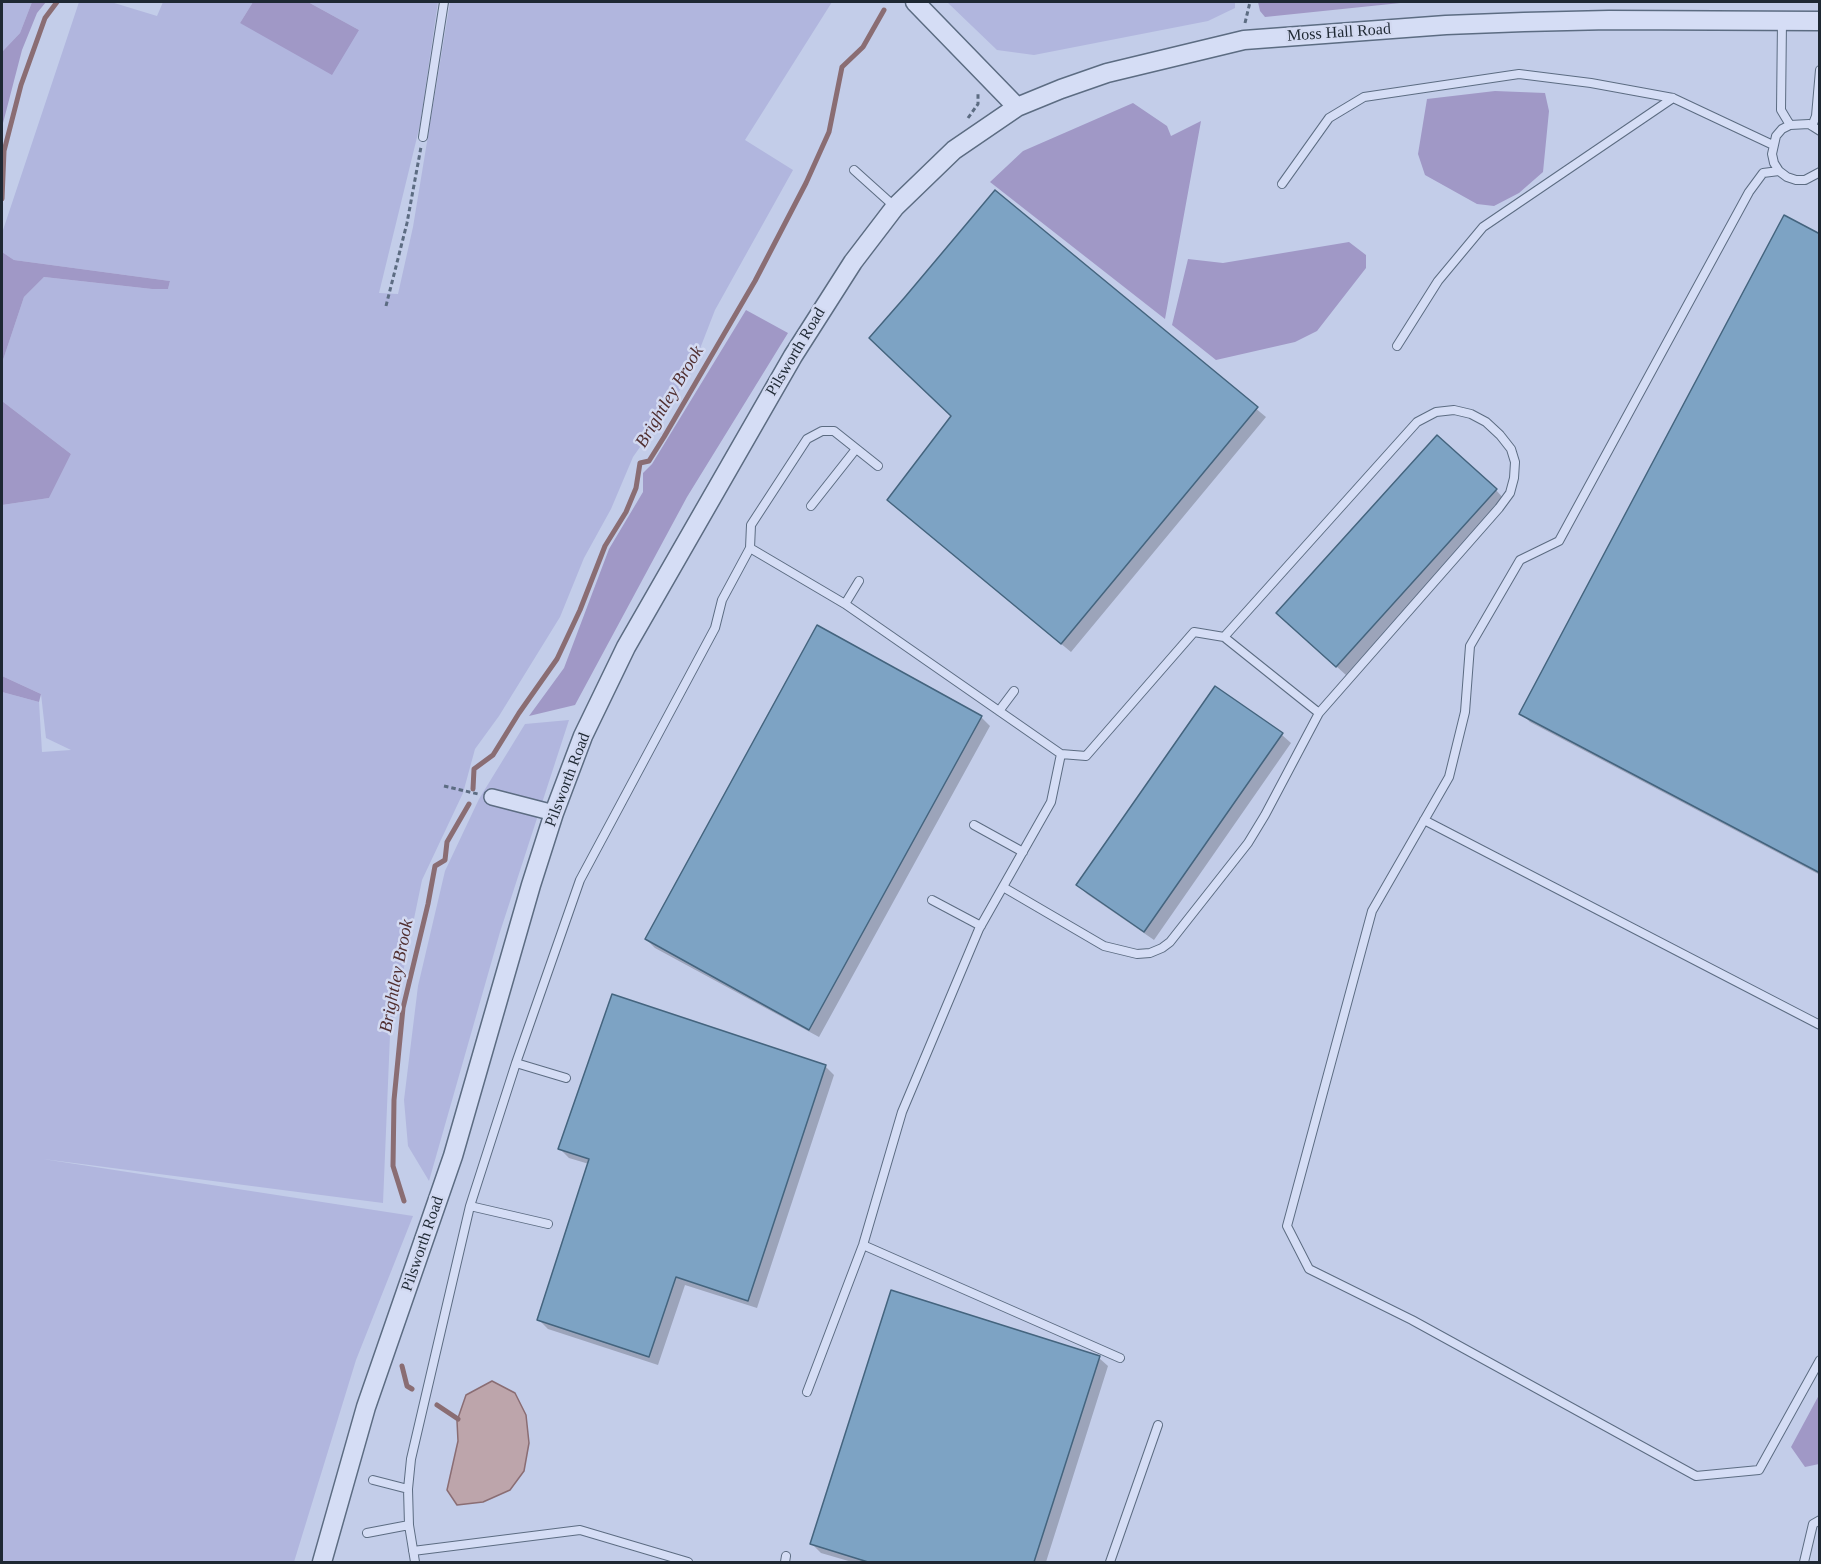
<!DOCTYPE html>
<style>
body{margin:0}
#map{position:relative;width:1821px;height:1564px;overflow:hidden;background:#c3cde9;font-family:"Times New Roman",serif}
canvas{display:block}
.frame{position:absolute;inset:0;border:3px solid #1e2833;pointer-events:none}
</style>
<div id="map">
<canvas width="1821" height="1564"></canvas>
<div class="frame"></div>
</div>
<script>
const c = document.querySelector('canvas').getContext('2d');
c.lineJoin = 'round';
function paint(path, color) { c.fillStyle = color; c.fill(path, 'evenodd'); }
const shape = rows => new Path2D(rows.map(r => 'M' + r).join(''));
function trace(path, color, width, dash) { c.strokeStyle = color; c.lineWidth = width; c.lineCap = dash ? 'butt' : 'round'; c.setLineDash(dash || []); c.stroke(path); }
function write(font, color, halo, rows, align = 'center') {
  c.font = font + ' "Times New Roman",serif'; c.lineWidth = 5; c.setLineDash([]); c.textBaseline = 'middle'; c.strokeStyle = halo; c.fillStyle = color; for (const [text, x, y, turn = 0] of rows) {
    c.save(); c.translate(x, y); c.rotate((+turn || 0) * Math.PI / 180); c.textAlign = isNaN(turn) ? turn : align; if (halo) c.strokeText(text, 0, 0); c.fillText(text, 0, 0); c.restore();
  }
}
paint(shape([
 [2,2,32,2,20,33,2,52],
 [79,2,111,2,157,16,163,2,253,2,240,23,359,30,308,2,438,2,420,125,379,293,398,294,413,227,450,2,832,2,745,140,793,170,715,310,689,377,633,457,611,509,584,558,560,617,499,716,475,749,463,793,422,880,390,1035,383,1203,43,1159,413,1216,356,1360,294,1562,2,1562,2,692,39,702,42,752,71,750,46,738,41,694,2,676,2,505,49,498,71,454,2,401,2,363,24,297,44,277,152,289,168,289,170,281,14,260,2,252,2,233],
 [947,2,1235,2,1235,8,1208,21,1034,55,997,50],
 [569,720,500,932,429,1181,408,1146,404,1100,418,986,445,871,479,799,525,724]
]), '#b1b6de');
paint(shape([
 [32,2,46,2,37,13,22,50,2,127,2,52,20,33],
 [253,2,308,2,359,30,332,75,240,23],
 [1258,2,1410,2,1265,17,1260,11],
 [1495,91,1545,93,1549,111,1543,172,1519,193,1494,206,1477,204,1425,175,1418,154,1427,99],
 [1133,103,1167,126,1171,136,1201,121,1165,319,990,182,1023,151],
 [1349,242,1366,255,1366,268,1317,331,1295,342,1216,360,1172,325,1188,259,1223,263],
 [2,252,14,260,170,281,168,289,152,289,44,277,24,297,2,363],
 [746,310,788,333,687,497,575,705,529,716,564,668,609,549,643,492,643,473,652,464],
 [2,401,71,454,49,498,2,505],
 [2,676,41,694,39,702,2,692],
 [1819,1395,1819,1464,1805,1467,1791,1447]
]), '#a098c6');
const water = shape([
 [492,1381,515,1393,526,1415,529,1443,524,1471,510,1490,483,1502,457,1505,447,1490,458,1441,457,1421,466,1395,492,1381]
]);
paint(water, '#bda5ab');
trace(water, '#8a6d73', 1.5);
paint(shape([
 [995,192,1266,417,1071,652,898,509,952,416],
 [1820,236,1820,875,1530,722,1521,713],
 [1496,490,1504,499,1346,675,1287,622],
 [818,627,981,717,990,726,819,1037,655,948,646,939],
 [1216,688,1282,735,1291,743,1154,940,1087,894,1078,885],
 [825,1066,834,1075,757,1308,685,1285,658,1365,548,1329,539,1320,589,1164,569,1158,560,1149],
 [1099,1358,1108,1366,1046,1562,852,1562,821,1553,812,1544]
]), '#0003');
trace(shape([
 [2,199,4,151,21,85,45,18,57,2],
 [473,789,474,769,493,755,519,713,557,659,580,610,605,546,626,512,636,488,640,463,649,461,664,437,755,281,806,183,829,132,842,67,863,47,884,10],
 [404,1201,393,1166,394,1100,403,1008,428,904,435,866,445,860,447,842,469,804],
 [402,1366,407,1386,412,1389],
 [437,1405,458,1419]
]), '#8a6d73', 5);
const building = shape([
 [995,190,1258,407,1061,644,887,500,951,416,869,338,905,297,995,190],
 [1784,215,1820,234,1820,873,1519,714,1784,215],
 [1437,435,1497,489,1336,667,1276,613,1437,435],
 [817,625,982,716,809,1030,645,939,817,625],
 [1215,686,1283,733,1144,932,1076,885,1215,686],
 [612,994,826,1065,748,1301,676,1277,649,1357,537,1320,589,1159,558,1149,612,994],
 [891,1290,1100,1356,1034,1562,868,1562,810,1544,891,1290]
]);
paint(building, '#7da3c4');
trace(building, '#44647e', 1.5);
const service = shape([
 [1782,21,1781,110,1790,125],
 [1812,126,1816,116,1820,70],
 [1820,131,1809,124,1790,125,1782,129,1776,136,1772,154,1774,163,1779,171,1787,177,1796,180,1805,180,1820,172],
 [423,137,444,2],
 [854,170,894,206],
 [1779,171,1763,173,1749,192,1559,541,1520,560,1470,646,1465,712,1449,777,1372,911,1287,1226,1309,1269,1412,1320,1696,1476,1759,1470,1820,1360],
 [1282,184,1329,118,1364,97,1519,74,1591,83,1673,98,1773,145],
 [1397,346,1438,281,1483,227,1673,98],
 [811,506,856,449],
 [750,548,751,525,807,439,822,431,834,431,878,466],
 [845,604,859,581],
 [999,711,1014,691],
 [1424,820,1820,1025],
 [974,825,1023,852],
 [1003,887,1104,946,1137,954,1150,953,1162,948,1170,942,1248,843,1265,815,1319,713,1499,508,1510,493,1514,478,1515,462,1511,449,1500,435,1486,422,1471,414,1454,410,1436,412,1417,422,1224,637],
 [932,900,981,926],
 [516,1063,566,1078],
 [470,1206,548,1224],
 [863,1245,1120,1358],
 [807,1392,863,1245,902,1112,979,929,1051,802,1061,754],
 [373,1480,408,1489],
 [367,1533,409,1525],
 [413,1551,580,1530,688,1562],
 [415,1562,409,1525,408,1489,411,1459,470,1206,516,1063,580,880,715,628,722,600,750,548,845,604,1061,754,1086,756,1194,632,1224,637,1319,713],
 [785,1562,786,1556],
 [1110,1562,1158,1425],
 [1804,1562,1813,1524,1820,1520]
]);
const minor = shape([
 [492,797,554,813]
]);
const tertiary = shape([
 [915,2,1017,107],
 [322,1562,366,1407,453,1156,531,885,554,813,583,736,626,647,793,356,853,262,895,207,954,150,1017,107,1061,89,1107,73,1244,40,1446,25,1524,22,1609,20,1820,21]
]);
trace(service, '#5c6c82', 10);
trace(minor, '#5c6c82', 18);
trace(tertiary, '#5c6c82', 21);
trace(shape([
 [1245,23,1250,2],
 [968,118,978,104,978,92],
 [386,306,407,223,421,147],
 [444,786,478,794]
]), '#5c6c82', 3, [4.5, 3]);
trace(service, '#d5ddf5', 8);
trace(minor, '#d5ddf5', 15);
trace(tertiary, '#d5ddf5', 18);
write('16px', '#1e2833', '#d2d9f1', [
 ["Moss Hall Road",1339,33,-4],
 ["Pilsworth Road",796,352,-59],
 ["Pilsworth Road",568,780,-69],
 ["Pilsworth Road",423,1244,-71]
]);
write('italic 18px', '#512f30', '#d2d9f1', [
 ["Brightley Brook",670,397,-59],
 ["Brightley Brook",397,976,-79]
]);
</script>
